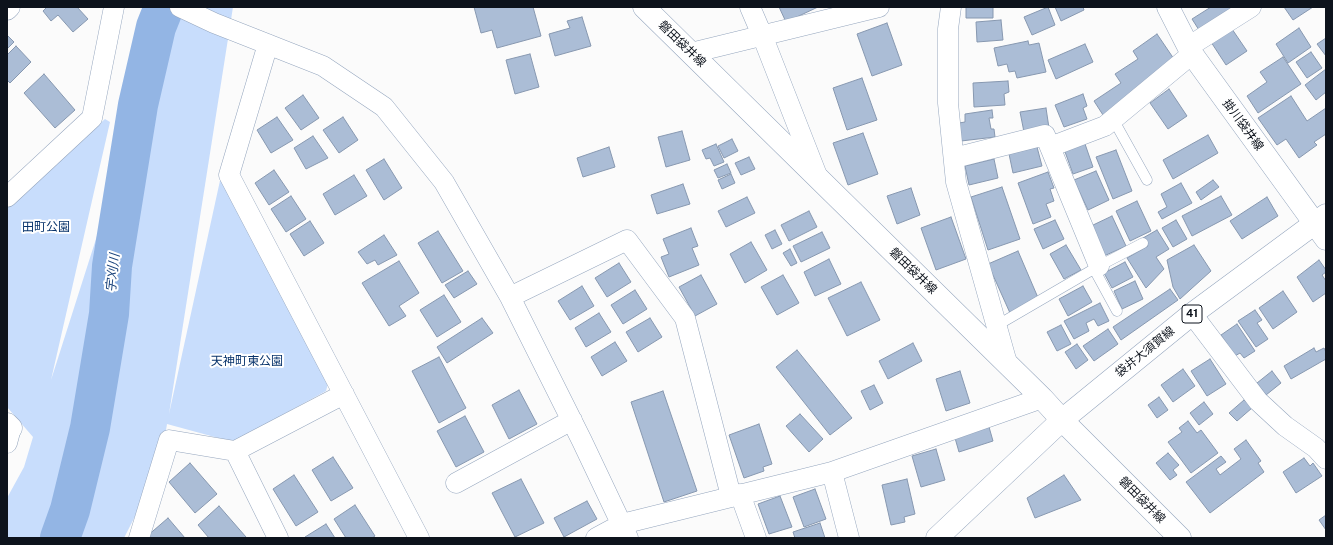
<!DOCTYPE html>
<meta charset="utf-8">
<style>
body{margin:0}
#map{position:relative;width:1333px;height:545px;overflow:hidden;background:#fbfbfb;font-family:"Public Sans",sans-serif}
canvas{display:block}
.frame{position:absolute;inset:0;border:8px solid #0d131c;pointer-events:none}
</style>
<div id="map">
<canvas width="1333" height="545"></canvas>
<div class="frame"></div>
</div>
<script>
const c = document.querySelector('canvas').getContext('2d');
c.lineJoin = 'round';
function paint(path, color) { c.fillStyle = color; c.fill(path, 'evenodd'); }
const shape = rows => new Path2D(rows.map(r => 'M' + r).join(''));
function trace(path, color, width, dash) { c.strokeStyle = color; c.lineWidth = width; c.lineCap = dash ? 'butt' : 'round'; c.setLineDash(dash || []); c.stroke(path); }
function write(font, color, halo, rows, align = 'center') {
  c.font = font + ' "Public Sans","Noto Sans JP",sans-serif'; c.lineWidth = 4; c.setLineDash([]); c.textBaseline = 'middle'; c.strokeStyle = halo; c.fillStyle = color; for (const [text, x, y, turn = 0] of rows) {
    c.save(); c.translate(x, y); c.rotate((+turn || 0) * Math.PI / 180); c.textAlign = isNaN(turn) ? turn : align; if (halo) c.strokeText(text, 0, 0); c.fillText(text, 0, 0); c.restore();
  }
}
paint(shape([
 [170,7,233,7,169,414,221,176,329,380,326,391,233,442,167,424,160,467,124,538,7,538,7,498,24,467,33,437,7,407,7,207,105,119,110,122,51,380]
]), '#c8ddfc');
trace(shape([
 [60,538,70,510,90,428,109,314,112,266,138,105,156,27,164,7]
]), '#93b5e4', 40);
const building = shape([
 [47,7,77,7,88,19,73,32,58,15,51,21,43,11,47,7],
 [474,7,533,7,541,36,497,48,492,30,481,33,474,7],
 [779,7,818,7,786,22,779,7],
 [966,7,993,7,993,18,966,18,966,7],
 [1048,7,1055,25,1032,35,1024,17,1048,7],
 [1055,7,1083,7,1084,10,1061,21,1055,7],
 [1211,7,1235,7,1199,30,1192,19,1211,7],
 [1284,7,1313,7,1293,20,1284,7],
 [582,17,591,46,555,56,549,34,570,28,567,21,582,17],
 [1001,20,1003,40,977,42,976,22,1001,20],
 [887,23,902,65,872,76,857,34,887,23],
 [1299,28,1311,47,1288,63,1276,44,1299,28],
 [1232,29,1247,51,1226,65,1211,42,1232,29],
 [1157,34,1174,59,1103,115,1094,101,1121,83,1115,74,1138,59,1133,51,1157,34],
 [7,35,14,42,7,49,7,35],
 [1326,38,1326,56,1317,44,1326,38],
 [1028,41,1029,45,1039,43,1046,72,1017,78,1015,71,1009,72,1007,64,998,66,994,48,1028,41],
 [1085,44,1093,62,1056,79,1048,60,1085,44],
 [16,46,31,62,10,83,7,80,7,55,16,46],
 [1311,52,1322,68,1307,78,1296,62,1311,52],
 [530,54,539,87,515,94,506,60,530,54],
 [1283,57,1301,84,1258,113,1247,96,1267,82,1260,72,1283,57],
 [1326,69,1326,92,1316,100,1305,85,1326,69],
 [44,74,75,110,55,128,24,93,44,74],
 [862,78,877,120,847,130,833,88,862,78],
 [1008,81,1009,92,1004,94,1005,105,974,107,973,83,1008,81],
 [1169,89,1187,116,1168,129,1150,103,1169,89],
 [1083,94,1087,106,1083,108,1087,119,1064,127,1055,105,1083,94],
 [303,95,319,118,301,130,285,108,303,95],
 [1291,96,1307,121,1326,108,1326,134,1314,142,1317,145,1299,158,1286,139,1277,145,1258,118,1291,96],
 [1046,108,1049,128,1024,132,1020,112,1046,108],
 [992,110,993,118,989,118,991,129,994,129,995,137,961,141,959,123,965,122,965,114,992,110],
 [277,117,293,140,271,153,257,130,277,117],
 [343,117,358,140,339,153,323,130,343,117],
 [682,131,690,160,666,167,658,137,682,131],
 [863,133,878,174,848,185,833,143,863,133],
 [1208,135,1218,153,1173,179,1163,160,1208,135],
 [313,136,328,158,306,169,294,148,313,136],
 [732,139,738,151,724,158,718,146,732,139],
 [1084,141,1093,167,1073,174,1064,149,1084,141],
 [716,144,724,162,714,166,710,158,706,159,702,150,716,144],
 [609,147,615,167,583,177,577,158,609,147],
 [1037,147,1042,166,1013,173,1009,154,1037,147],
 [1116,150,1132,191,1113,199,1096,157,1116,150],
 [749,157,755,169,741,175,735,163,749,157],
 [384,159,402,188,384,200,366,170,384,159],
 [994,159,998,178,969,185,965,166,994,159],
 [727,164,731,173,718,178,714,170,727,164],
 [274,170,289,192,269,205,255,183,274,170],
 [1096,171,1109,200,1088,210,1074,180,1096,171],
 [1048,172,1054,188,1050,189,1054,201,1046,204,1051,217,1033,224,1018,183,1048,172],
 [731,174,735,183,722,189,718,180,731,174],
 [354,175,367,196,335,215,323,194,354,175],
 [1213,180,1219,187,1201,200,1196,192,1213,180],
 [1181,183,1192,203,1162,219,1158,212,1167,207,1161,194,1181,183],
 [683,184,690,204,657,214,651,195,683,184],
 [1002,187,1020,239,988,250,971,197,1002,187],
 [911,188,920,215,897,224,887,196,911,188],
 [291,196,306,219,286,232,271,209,291,196],
 [1221,196,1232,215,1192,236,1182,216,1221,196],
 [747,197,755,213,726,227,718,211,747,197],
 [1267,197,1278,216,1242,239,1230,221,1267,197],
 [1137,201,1151,231,1130,241,1116,211,1137,201],
 [809,211,817,227,789,241,781,225,809,211],
 [1112,216,1126,246,1104,256,1091,226,1112,216],
 [951,217,966,259,936,270,921,228,951,217],
 [1055,220,1064,239,1043,249,1034,229,1055,220],
 [1176,220,1187,239,1173,247,1162,228,1176,220],
 [310,221,324,243,304,256,290,234,310,221],
 [691,228,698,246,692,248,699,265,669,277,661,257,669,254,663,239,691,228],
 [775,230,782,244,772,249,765,235,775,230],
 [1157,230,1169,249,1156,257,1164,269,1146,288,1127,258,1148,246,1143,238,1157,230],
 [438,231,463,271,442,283,418,243,438,231],
 [822,232,830,248,801,262,793,246,822,232],
 [384,235,397,255,378,265,375,260,367,264,358,252,384,235],
 [751,242,767,270,745,283,730,254,751,242],
 [1066,245,1081,270,1064,279,1050,254,1066,245],
 [1194,245,1211,271,1180,299,1173,287,1167,260,1194,245],
 [790,249,797,263,791,266,783,253,790,249],
 [1018,251,1039,300,1010,313,988,264,1018,251],
 [829,259,841,284,815,296,804,272,829,259],
 [1319,260,1326,270,1326,272,1322,275,1326,281,1326,293,1313,302,1297,277,1319,260],
 [399,261,419,293,399,306,406,316,389,326,362,283,399,261],
 [1125,262,1133,277,1112,288,1104,273,1125,262],
 [619,263,631,282,607,297,595,278,619,263],
 [468,271,477,284,454,298,445,285,468,271],
 [701,275,717,304,695,316,679,287,701,275],
 [783,275,799,303,777,315,761,287,783,275],
 [1135,281,1143,299,1122,309,1114,291,1135,281],
 [861,282,880,320,847,336,828,298,861,282],
 [582,286,594,306,570,320,558,301,582,286],
 [1083,286,1092,302,1068,316,1059,299,1083,286],
 [1170,289,1178,300,1121,340,1113,327,1170,289],
 [635,290,647,309,623,324,611,305,635,290],
 [1283,291,1297,312,1273,329,1259,308,1283,291],
 [444,295,461,322,437,337,420,310,444,295],
 [1100,303,1109,321,1098,326,1094,319,1086,323,1089,331,1074,339,1064,321,1100,303],
 [1255,310,1262,320,1257,323,1268,339,1256,347,1238,321,1255,310],
 [599,313,611,332,586,347,575,328,599,313],
 [482,318,493,333,447,363,437,347,482,318],
 [650,318,662,337,638,352,626,332,650,318],
 [1237,324,1255,351,1244,358,1240,353,1235,356,1221,335,1237,324],
 [1061,325,1071,344,1057,351,1047,332,1061,325],
 [1108,329,1118,344,1094,361,1083,346,1108,329],
 [615,342,627,361,602,376,591,357,615,342],
 [913,343,922,361,888,379,879,361,913,343],
 [1077,344,1088,360,1076,369,1065,352,1077,344],
 [1314,348,1316,352,1324,348,1326,352,1326,359,1291,379,1284,366,1314,348],
 [797,350,852,418,830,435,776,367,797,350],
 [439,357,466,408,439,423,412,371,439,357],
 [1210,359,1226,384,1207,396,1191,371,1210,359],
 [1183,369,1195,386,1173,402,1161,385,1183,369],
 [960,371,970,403,946,411,936,379,960,371],
 [1272,371,1281,383,1266,395,1257,383,1272,371],
 [874,385,883,403,870,410,861,391,874,385],
 [519,390,537,424,509,439,492,405,519,390],
 [663,391,697,491,664,502,631,402,663,391],
 [1159,397,1168,410,1157,418,1148,405,1159,397],
 [1244,400,1252,408,1237,421,1229,413,1244,400],
 [1204,402,1213,414,1199,425,1190,413,1204,402],
 [800,414,823,439,809,452,786,426,800,414],
 [465,416,484,452,456,467,437,431,465,416],
 [1188,421,1197,433,1201,430,1218,453,1191,473,1168,442,1182,432,1179,428,1188,421],
 [759,424,772,464,763,467,764,471,744,478,729,435,759,424],
 [989,427,993,441,959,452,955,438,989,427],
 [1246,440,1261,461,1258,463,1264,472,1210,513,1186,482,1221,456,1226,462,1216,469,1220,475,1241,459,1234,449,1246,440],
 [936,449,945,480,921,487,912,456,936,449],
 [1168,453,1179,465,1173,470,1177,475,1170,480,1156,463,1168,453],
 [333,457,353,488,331,501,312,470,333,457],
 [1304,458,1310,466,1313,463,1322,476,1296,493,1283,472,1304,458],
 [190,463,217,494,195,513,169,482,190,463],
 [294,475,318,512,296,526,273,489,294,475],
 [1064,475,1081,500,1035,518,1027,498,1064,475],
 [521,479,544,523,515,537,492,493,521,479],
 [907,479,915,514,904,517,905,522,891,525,882,485,907,479],
 [815,489,826,519,804,527,793,497,815,489],
 [780,496,792,527,769,534,758,504,780,496],
 [587,501,597,519,564,537,554,518,587,501],
 [355,505,375,536,372,538,346,538,334,519,355,505],
 [219,506,246,537,245,538,209,538,198,525,219,506],
 [1326,515,1326,530,1319,520,1326,515],
 [168,518,185,538,147,538,146,537,168,518],
 [820,523,825,538,795,538,793,532,820,523],
 [326,524,335,538,305,538,305,537,326,524]
]);
paint(building, '#abbdd6');
trace(building, '#8798b0', 1);
const lane = shape([
 [1113,119,1147,180],
 [1094,269,1117,311],
 [996,326,1099,266,1143,243]
]);
const street = shape([
 [180,7,214,23,323,66,384,107,444,182,510,297,582,441,628,538],
 [750,7,762,35,818,178],
 [951,7,948,29,948,103,956,182,1007,363],
 [7,10,10,7],
 [268,44,229,175,419,538],
 [1188,47,1251,7],
 [691,53,879,7],
 [1050,147,1105,126,1192,54],
 [954,158,1045,135,1099,266],
 [7,197,92,118,114,7],
 [510,297,627,240,685,318,731,496],
 [1192,314,1258,401,1285,426,1316,448,1326,459],
 [7,443,11,428],
 [235,451,278,538],
 [832,472,849,538],
 [456,483,572,420],
 [740,494,756,538],
 [139,538,169,440,235,451,344,394],
 [596,538,622,524,832,472,1042,398]
]);
const secondary = shape([
 [644,7,1042,398,1062,420,1180,538],
 [1168,7,1192,54,1326,239],
 [7,424,11,428],
 [937,538,1062,420]
]);
const primary = shape([
 [1062,420,1192,314,1326,215]
]);
trace(lane, '#95a6be', 11);
trace(street, '#95a6be', 21);
trace(secondary, '#95a6be', 23);
trace(primary, '#95a6be', 23);
trace(lane, '#fff', 10);
trace(street, '#fff', 20);
trace(secondary, '#fff', 22);
trace(primary, '#fff', 22);
for (const [x, y, w] of [
 [1192,314,20]
]) { const box = new Path2D(); box.roundRect(x - w / 2, y - 9, w, 18, 3); c.fillStyle = '#fff'; c.fill(box); trace(box, '#0d131c', 1); }
write('bold 11px', '#0d131c', null, [
 ["41",1192,314]
]);
write('12px', '#0d131c', '#fff', [
 ["磐田袋井線",682,44,44],
 ["掛川袋井線",1243,125,54],
 ["磐田袋井線",913,271,44],
 ["袋井大須賀線",1145,352,-39],
 ["磐田袋井線",1142,500,45]
]);
write('12px', '#08336b', '#fff', [
 ["田町公園",46,227],
 ["天神町東公園",247,361]
]);
write('italic 13px', '#19427b', '#fff', [
 ["宇刈川",113,273,-84]
]);
</script>
